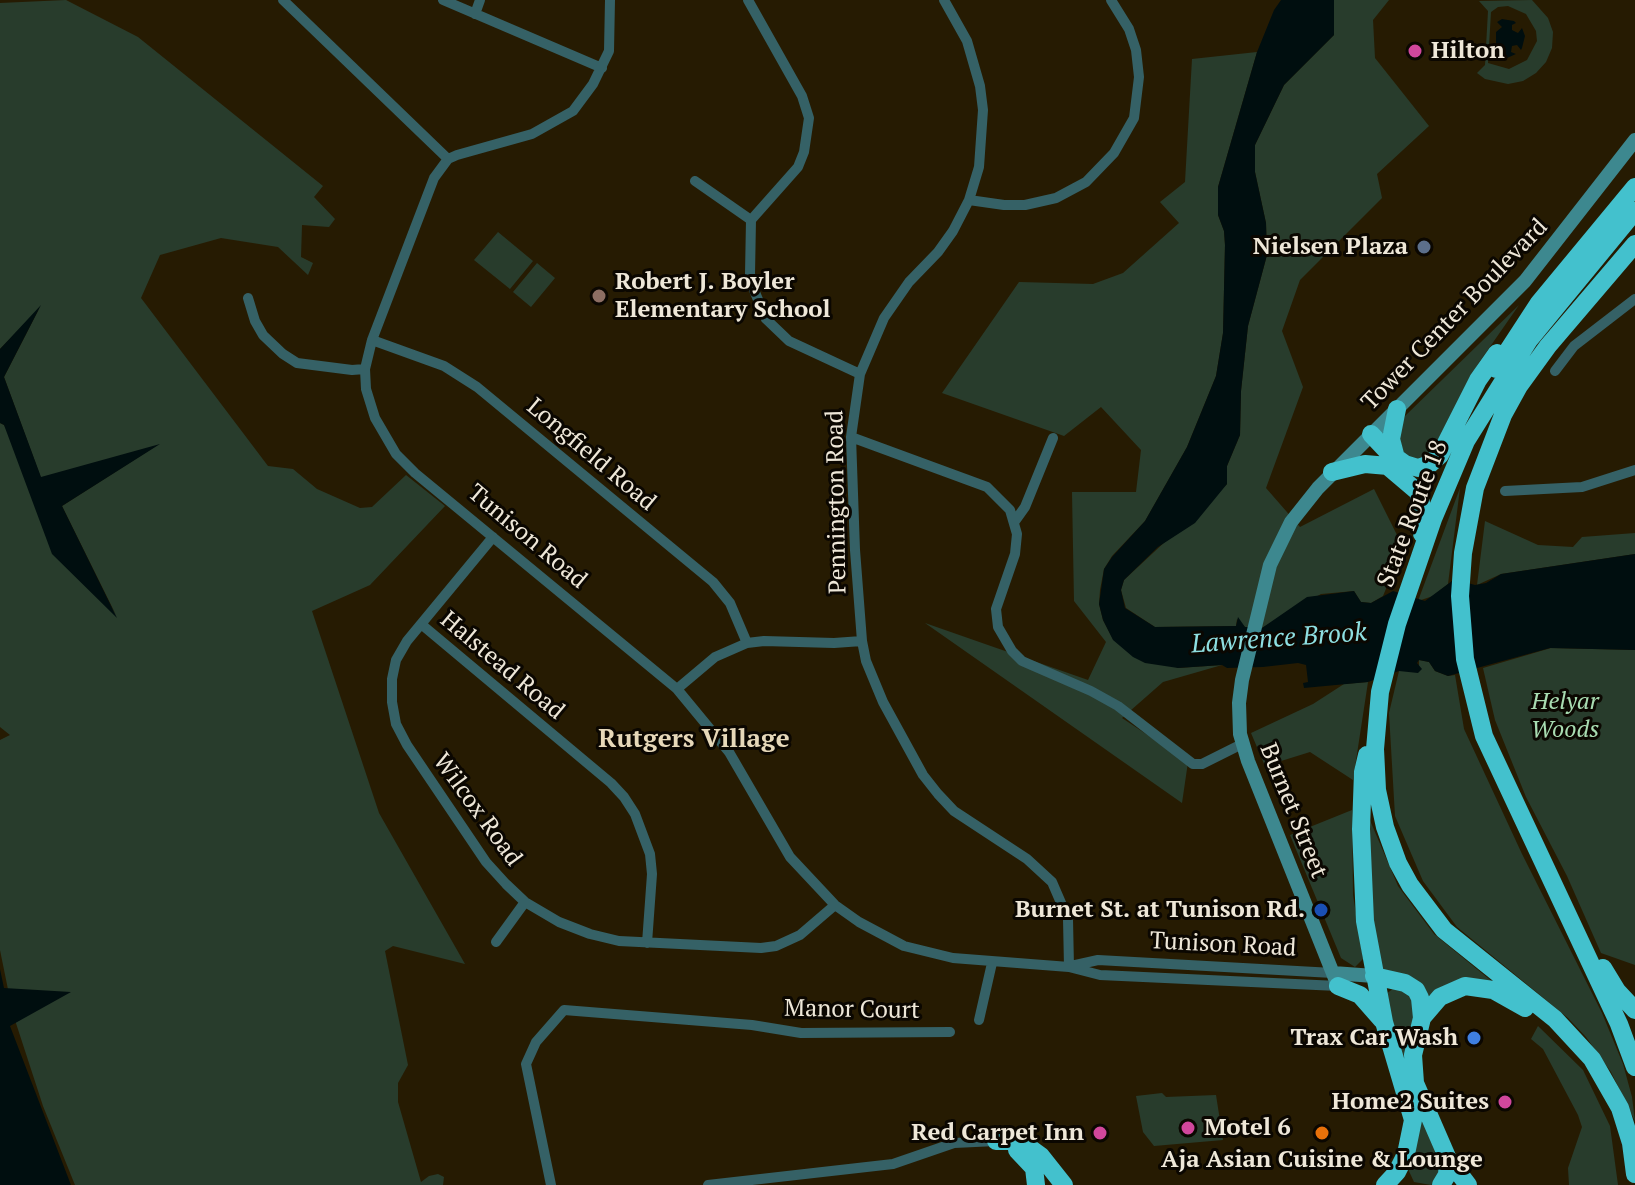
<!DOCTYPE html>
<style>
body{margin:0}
canvas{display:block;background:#261b02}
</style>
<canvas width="1635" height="1185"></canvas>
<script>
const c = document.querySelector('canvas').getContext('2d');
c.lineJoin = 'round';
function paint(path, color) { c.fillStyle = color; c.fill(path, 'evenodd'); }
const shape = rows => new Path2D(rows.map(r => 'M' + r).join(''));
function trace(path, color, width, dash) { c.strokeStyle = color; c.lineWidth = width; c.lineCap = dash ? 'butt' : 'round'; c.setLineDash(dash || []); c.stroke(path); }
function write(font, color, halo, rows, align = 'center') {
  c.font = font + ' "PT Serif",serif'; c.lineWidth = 6; c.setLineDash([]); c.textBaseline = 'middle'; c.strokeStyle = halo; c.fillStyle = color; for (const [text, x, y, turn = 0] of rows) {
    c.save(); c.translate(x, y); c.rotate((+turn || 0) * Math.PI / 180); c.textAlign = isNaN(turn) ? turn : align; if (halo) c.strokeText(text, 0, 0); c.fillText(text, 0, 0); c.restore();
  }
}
paint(shape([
 [66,0,138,37,323,186,314,197,335,219,329,227,302,225,301,257,313,263,308,275,278,247,221,238,160,255,141,298,268,466,293,469,317,489,360,508,372,507,406,475,445,506,370,585,312,611,379,813,465,964,393,946,385,951,408,1065,398,1083,398,1102,421,1182,429,1176,438,1174,444,1177,443,1185,75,1185,43,1106,13,1014,0,950,0,740,10,735,0,727,0,423,4,425,116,615,62,506,156,446,41,478,4,377,39,309,0,349,0,3],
 [1334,0,1389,0,1373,20,1375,58,1429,126,1377,174,1382,198,1300,280,1282,331,1303,387,1266,488,1300,527,1374,489,1403,547,1383,596,1371,603,1361,602,1354,591,1321,594,1262,628,1245,627,1237,619,1236,626,1155,627,1126,608,1121,590,1124,580,1227,484,1227,466,1240,435,1241,391,1248,326,1267,255,1266,223,1255,172,1255,145,1284,85,1334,35],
 [1532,0,1548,18,1553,32,1552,48,1546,62,1536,73,1523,81,1508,84,1485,79,1477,73,1485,65,1488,11,1479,1],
 [1508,6,1526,14,1536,31,1537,41,1527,60,1509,69,1488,63,1491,12,1498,7],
 [1257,52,1218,187,1218,215,1224,231,1225,245,1223,333,1216,376,1187,447,1145,521,1112,556,1104,569,1100,590,1099,604,1103,620,1113,639,1178,668,1222,665,1163,682,1122,718,1188,762,1182,803,925,623,1088,680,1106,642,1074,601,1072,492,1136,492,1141,450,1101,407,1064,436,942,393,1019,282,1093,284,1123,273,1179,223,1160,202,1185,182,1192,59],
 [498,232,533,261,510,289,474,260],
 [537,263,555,278,531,307,513,292],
 [1519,305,1478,364,1432,453,1416,461,1402,452,1399,436,1405,416],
 [1460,488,1448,584,1433,596,1418,601],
 [1485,521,1538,545,1573,547,1582,537,1635,533,1635,554,1501,574,1477,585],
 [1551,648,1635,650,1635,965,1601,953,1567,876,1526,797,1495,720,1483,668],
 [1419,660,1429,662,1435,671,1448,676,1455,675,1464,729,1522,854,1602,1013,1623,1064,1632,1097,1635,1121,1611,1072,1586,1037,1568,1018,1457,927,1423,881,1395,816,1389,713,1399,671,1419,666],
 [1368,682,1353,780,1310,752,1265,766,1251,733,1313,704,1344,684],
 [1352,810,1353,895,1363,959,1355,967,1341,958,1290,835],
 [1369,818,1398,886,1434,934,1505,992,1463,980,1426,997,1381,971,1369,898],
 [1394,988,1407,992,1416,1002,1407,1074,1387,1007,1386,994],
 [1538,1026,1583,1070,1610,1126,1618,1185,1569,1185,1568,1168,1582,1127,1578,1115,1543,1049,1531,1039],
 [1162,1093,1166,1097,1216,1095,1223,1140,1154,1146,1143,1132,1136,1096],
 [1418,1112,1443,1162,1435,1183,1431,1185,1414,1182,1408,1169]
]), '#283c2c');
paint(shape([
 [1281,0,1334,0,1334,35,1284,85,1255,145,1255,172,1266,223,1267,255,1248,326,1241,391,1240,435,1227,466,1227,484,1195,523,1158,547,1124,580,1121,590,1125,608,1155,627,1236,626,1238,617,1245,627,1262,628,1307,597,1354,591,1361,602,1371,603,1393,591,1425,601,1452,581,1461,581,1475,585,1486,583,1501,574,1635,554,1635,650,1550,648,1448,676,1435,671,1429,662,1419,660,1417,663,1422,669,1418,673,1399,671,1368,682,1304,688,1303,683,1308,682,1306,665,1298,663,1263,667,1227,668,1222,665,1178,668,1145,663,1133,657,1113,640,1103,620,1099,604,1104,569,1112,557,1145,521,1187,447,1216,376,1223,333,1225,245,1224,231,1218,215,1218,187,1257,52,1274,10],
 [1502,19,1514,21,1516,23,1512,25,1512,30,1518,33,1522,28,1525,36,1522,48,1521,50,1517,45,1512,46,1511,52,1516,54,1507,58,1495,54,1501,49,1496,44,1496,32,1502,27,1497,22],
 [41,305,4,377,41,477,160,444,62,506,117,618,52,554,4,425,0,423,0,349],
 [0,969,4,988,71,992,10,1026,71,1185,0,1185]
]), '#000e0f');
trace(shape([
 [283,0,448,159],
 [443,0,602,68],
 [610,0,609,51,593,84,573,111,532,134,457,155,448,159,434,178,372,340,365,369,366,389,375,418,396,454,415,473,677,689,729,752,790,857,835,905,859,922,904,946,953,958,1069,967,1100,975,1338,986],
 [748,0,802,96,809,118,804,152,798,167,751,220,750,274,754,290,766,319,789,341,860,374],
 [944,0,967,41,980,86,983,110,979,167,969,200,953,231,938,252,909,282,884,318,860,374,851,437,855,550,862,641,866,661,883,702,923,775,938,794,954,811,1027,859,1052,882,1068,919,1069,967],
 [475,14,480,0],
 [695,181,751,220],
 [969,200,1004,205,1025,205,1056,198,1086,182,1114,153,1134,118,1139,77,1136,50,1129,29,1111,0],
 [248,298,255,321,263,335,283,354,297,363,352,370,365,369],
 [372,340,444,366,477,387,713,582,730,603,747,643],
 [1555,371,1574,346,1635,299],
 [851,437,987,487,1010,510,1017,534,1015,554,996,609,998,627,1012,651,1022,661,1091,691,1118,706,1193,764,1202,764,1242,744],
 [1505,491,1582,487,1635,470],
 [1015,521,1025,507,1053,438],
 [493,537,407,641,396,660,392,679,392,702,396,724,407,745,486,862,506,884,525,902,559,922,590,934,619,941,761,948,776,946,800,935,835,905],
 [421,624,611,783,624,797,635,814,650,854,652,874,647,943],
 [677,689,715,657,747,643,764,641,834,643,862,641],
 [496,942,525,902],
 [1071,966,1098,960,1333,973],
 [979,1020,992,963],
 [551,1185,526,1064,536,1042,564,1010,752,1025,801,1033,950,1032],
 [708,1185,893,1164,954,1143,996,1141]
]), '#356166', 10);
trace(shape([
 [1333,973,1374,976],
 [1338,986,1248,761,1240,734,1239,703,1242,680,1270,565,1291,522,1318,488,1525,281,1635,140]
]), '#3d888f', 14);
trace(shape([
 [1635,211,1529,340,1466,441,1433,519,1397,624,1380,692,1375,749,1377,790,1385,827,1398,863,1410,885,1444,930,1555,1019,1592,1059,1620,1108,1631,1143,1635,1174],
 [1635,244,1548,346,1519,386,1503,415,1475,488,1463,553,1460,596,1465,659,1484,736,1619,1024,1635,1067],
 [1496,369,1539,303,1635,187],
 [1371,434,1387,451,1405,464,1418,468,1430,464,1440,455,1478,380,1497,353],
 [1396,458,1391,439,1397,409],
 [1385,464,1418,492,1423,511,1422,534],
 [1332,472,1365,464,1388,466],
 [1367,755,1363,772,1361,829,1365,921,1384,1022,1413,1120,1406,1154,1397,1172,1385,1185],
 [1603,968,1617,991,1635,1010],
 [1374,976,1405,983,1416,990,1420,998,1422,1018,1413,1055,1415,1083,1448,1159,1468,1185],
 [1338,986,1360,995,1382,1020],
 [1422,1018,1440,997,1465,986,1493,990,1525,1008],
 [996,1141,1016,1141,1030,1148,1041,1156,1064,1185],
 [1017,1150,1034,1168,1036,1185],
 [1441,1185,1447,1175,1448,1159]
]), '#43c1cd', 18);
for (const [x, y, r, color] of [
 [1415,51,8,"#d1479c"],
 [1424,247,8,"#5c6f8a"],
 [599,296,8,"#8d6e63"],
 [1321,910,8,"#1a4fb4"],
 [1474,1038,8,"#3f7fe0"],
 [1505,1102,8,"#d1479c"],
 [1188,1128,8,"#d1479c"],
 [1100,1133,8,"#d1479c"],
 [1322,1133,8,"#e8710a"]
]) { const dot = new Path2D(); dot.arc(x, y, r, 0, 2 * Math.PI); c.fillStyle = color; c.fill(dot); trace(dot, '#0b0701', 3); }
write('bold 24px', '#eee7d8', '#0b0701', [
 ["Hilton",1431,51,"left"],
 ["Nielsen Plaza",1408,247],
 ["Robert J. Boyler",615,282,"left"],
 ["Elementary School",615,310,"left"],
 ["Burnet St. at Tunison Rd.",1305,910],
 ["Trax Car Wash",1458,1038],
 ["Home2 Suites",1489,1102],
 ["Motel 6",1204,1128,"left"],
 ["Red Carpet Inn",1084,1133],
 ["Aja Asian Cuisine & Lounge",1322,1160,"center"]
], 'right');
write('24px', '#eee7d8', '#0b0701', [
 ["Tower Center Boulevard",1455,315,-46],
 ["Longfield Road",591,455,40],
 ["Pennington Road",837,502,-91],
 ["State Route 18",1413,514,-69],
 ["Tunison Road",527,537,40],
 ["Halstead Road",502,666,40],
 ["Wilcox Road",477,810,54],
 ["Burnet Street",1293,811,68],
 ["Tunison Road",1223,945,3],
 ["Manor Court",852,1010,1]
]);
write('italic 24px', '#a8dcb1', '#0b0701', [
 ["Helyar",1565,702],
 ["Woods",1565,730]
]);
write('italic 26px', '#8edfe1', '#0b0701', [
 ["Lawrence Brook",1279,639,-4]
]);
write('bold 26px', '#e6d8b9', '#0b0701', [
 ["Rutgers Village",694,740]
]);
</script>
